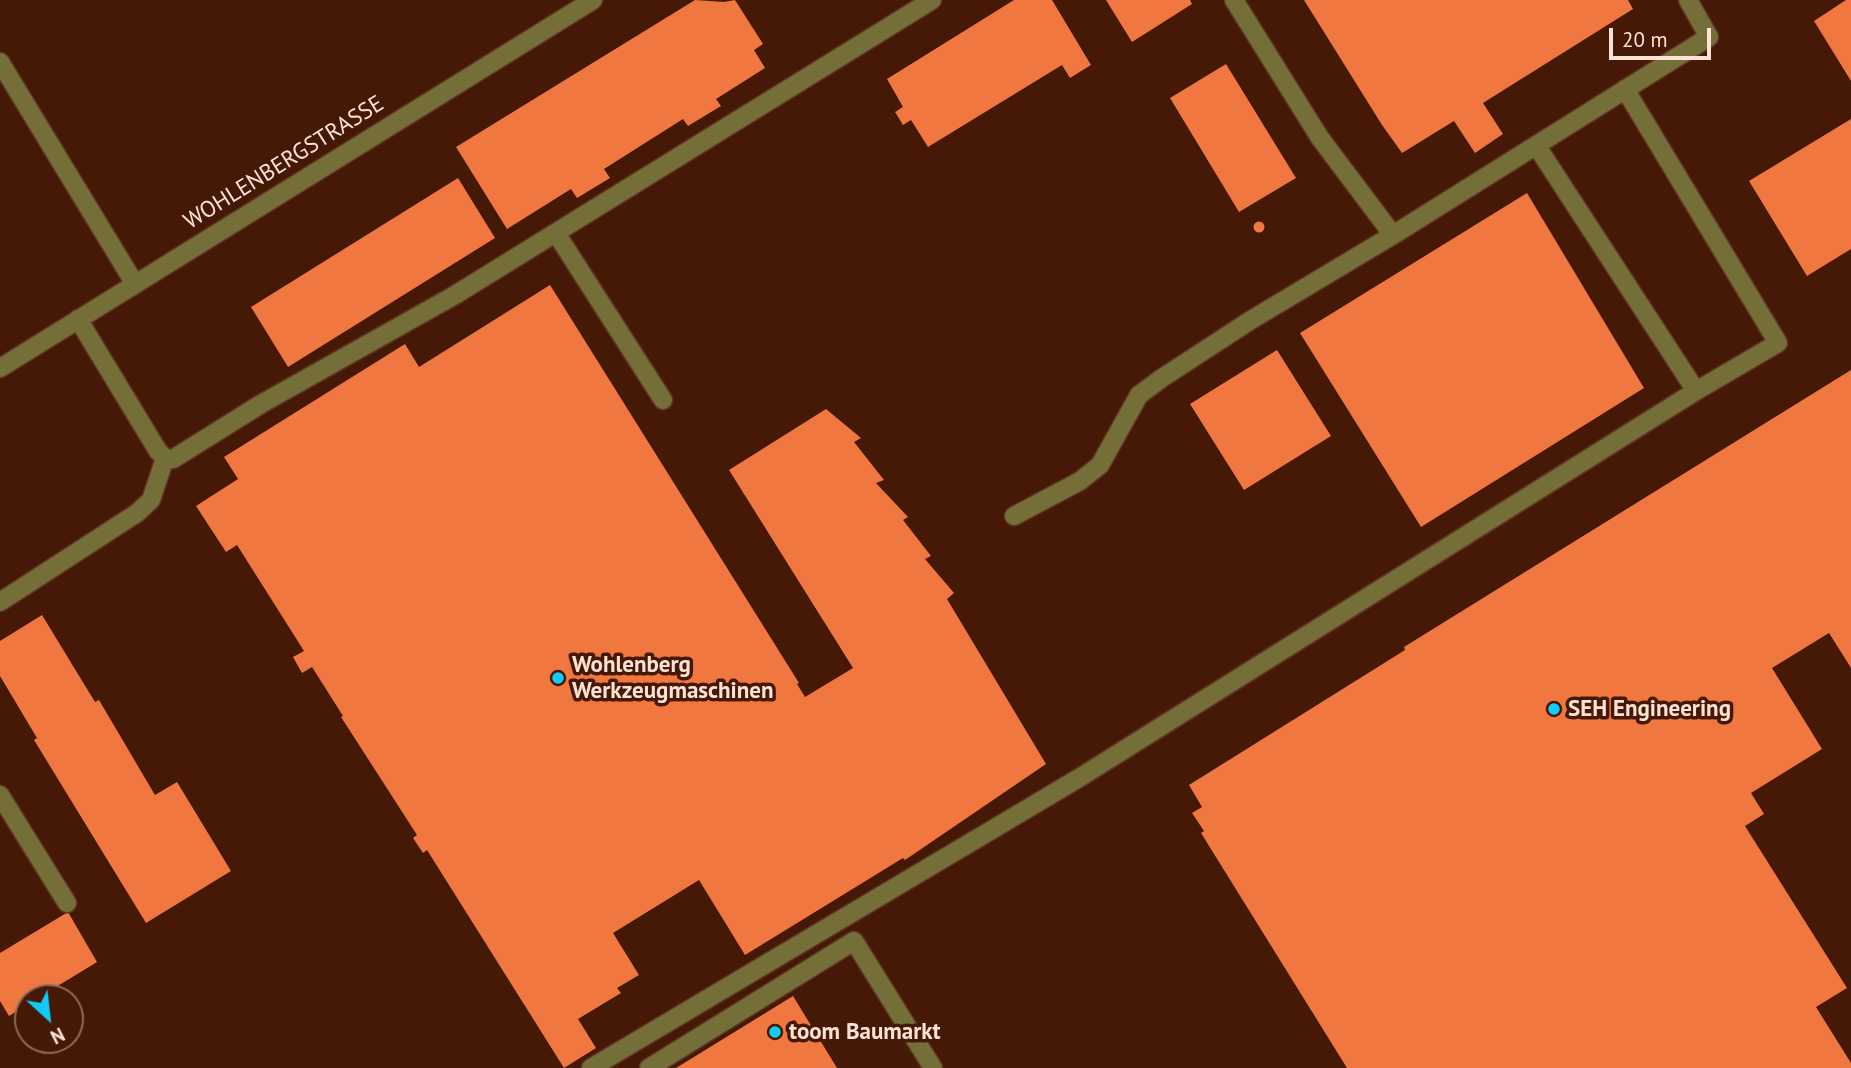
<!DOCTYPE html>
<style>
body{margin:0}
#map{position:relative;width:1851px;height:1068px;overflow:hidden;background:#451905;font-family:"PT Sans",sans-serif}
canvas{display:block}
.north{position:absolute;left:14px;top:984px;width:70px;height:70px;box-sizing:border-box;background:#451905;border:2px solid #8f6958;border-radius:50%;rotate:153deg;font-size:19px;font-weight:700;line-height:28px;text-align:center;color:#ffe1d5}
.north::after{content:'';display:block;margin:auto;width:24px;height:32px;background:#12cafb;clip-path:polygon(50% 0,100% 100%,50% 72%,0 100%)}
.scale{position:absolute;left:1609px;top:28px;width:102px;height:32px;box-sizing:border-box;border:4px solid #ffe1d5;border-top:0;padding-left:9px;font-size:21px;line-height:24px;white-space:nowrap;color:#ffe1d5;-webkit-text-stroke:5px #451905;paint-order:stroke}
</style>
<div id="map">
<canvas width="1851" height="1068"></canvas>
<div class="north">N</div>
<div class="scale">20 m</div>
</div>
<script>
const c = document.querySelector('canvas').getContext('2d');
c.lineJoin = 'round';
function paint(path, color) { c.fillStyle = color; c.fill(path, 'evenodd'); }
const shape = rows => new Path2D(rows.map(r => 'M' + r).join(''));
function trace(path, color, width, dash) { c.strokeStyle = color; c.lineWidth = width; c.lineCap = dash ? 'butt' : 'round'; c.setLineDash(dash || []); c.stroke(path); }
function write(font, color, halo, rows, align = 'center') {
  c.font = font + ' "PT Sans",sans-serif'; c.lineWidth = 7; c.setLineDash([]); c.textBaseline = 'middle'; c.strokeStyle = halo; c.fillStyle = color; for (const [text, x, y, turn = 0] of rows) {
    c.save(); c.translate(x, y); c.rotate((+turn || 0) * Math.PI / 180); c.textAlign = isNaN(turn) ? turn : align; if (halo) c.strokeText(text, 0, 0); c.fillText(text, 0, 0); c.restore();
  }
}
paint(shape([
 [695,0,724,2,735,0,763,44,754,50,765,68,716,99,721,106,688,126,683,119,604,169,610,178,577,198,571,189,507,229,456,147],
 [1014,0,1052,0,1091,65,1070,78,1062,65,928,147,911,120,903,125,895,112,903,107,887,79],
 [1106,0,1190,0,1192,4,1132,42],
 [1304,0,1628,0,1633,9,1483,103,1503,134,1475,153,1454,121,1402,153,1382,125],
 [1846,0,1851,0,1851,81,1814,21],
 [1226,64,1296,178,1239,212,1170,98],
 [1851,119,1851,249,1807,276,1749,181],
 [458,178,495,238,288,367,251,307],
 [1527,193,1644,388,1421,527,1300,333],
 '1253.5 227a5.5 5.5 0 1 1 11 0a5.5 5.5 0 1 1-11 0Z',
 [550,285,799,683,797,684,805,697,853,668,729,470,826,409,861,438,854,442,884,480,876,483,908,517,903,520,931,556,925,559,954,593,947,599,1046,764,905,860,903,858,745,955,699,880,613,933,639,975,617,988,621,993,578,1019,596,1048,564,1068,427,850,423,853,413,838,417,835,341,717,343,716,312,667,302,673,293,657,304,651,237,545,226,552,196,506,238,479,224,457,405,344,419,367],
 [1277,350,1331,436,1244,490,1190,404],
 [1851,370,1851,668,1829,633,1772,668,1822,749,1751,793,1764,814,1745,826,1847,988,1816,1007,1851,1063,1851,1068,1347,1068,1201,833,1204,831,1192,813,1202,807,1189,785,1405,650,1404,647],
 [42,615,95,702,99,700,155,795,177,782,231,871,146,923,34,740,37,738,0,676,0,641],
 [68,912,97,962,38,998,28,998,28,1004,9,1016,0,1001,0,953],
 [793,996,837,1068,676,1068]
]), '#f0773f');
const minor = shape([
 [1234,0,1320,138,1393,235,1709,37,1688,0],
 [0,62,135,284],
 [1536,145,1696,391,1778,343,1625,89],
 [556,233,663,400],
 [78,319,158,451,165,458,173,459,261,404,455,295,932,0],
 [0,368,593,0],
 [1014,516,1080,481,1100,465,1139,395,1162,378,1251,320,1393,235],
 [0,602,137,513,151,500,165,458],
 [0,795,67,903],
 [591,1068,1079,778,1696,391],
 [649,1068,854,941,933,1068]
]);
trace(minor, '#5f3522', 21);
trace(minor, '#746e39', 18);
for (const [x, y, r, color] of [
 [558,678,7,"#12cafb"],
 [1554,709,7,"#12cafb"],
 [775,1032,7,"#12cafb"]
]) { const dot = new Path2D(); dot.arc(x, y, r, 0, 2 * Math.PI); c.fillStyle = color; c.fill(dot); trace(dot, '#451905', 2.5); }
write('23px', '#ffe1d5', '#451905', [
 ["WOHLENBERGSTRASSE",284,163,-32]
]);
write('bold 23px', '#ffe1d5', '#451905', [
 ["Wohlenberg",572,665],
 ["Werkzeugmaschinen",572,691],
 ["SEH Engineering",1568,709],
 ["toom Baumarkt",789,1032]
], 'left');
</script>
